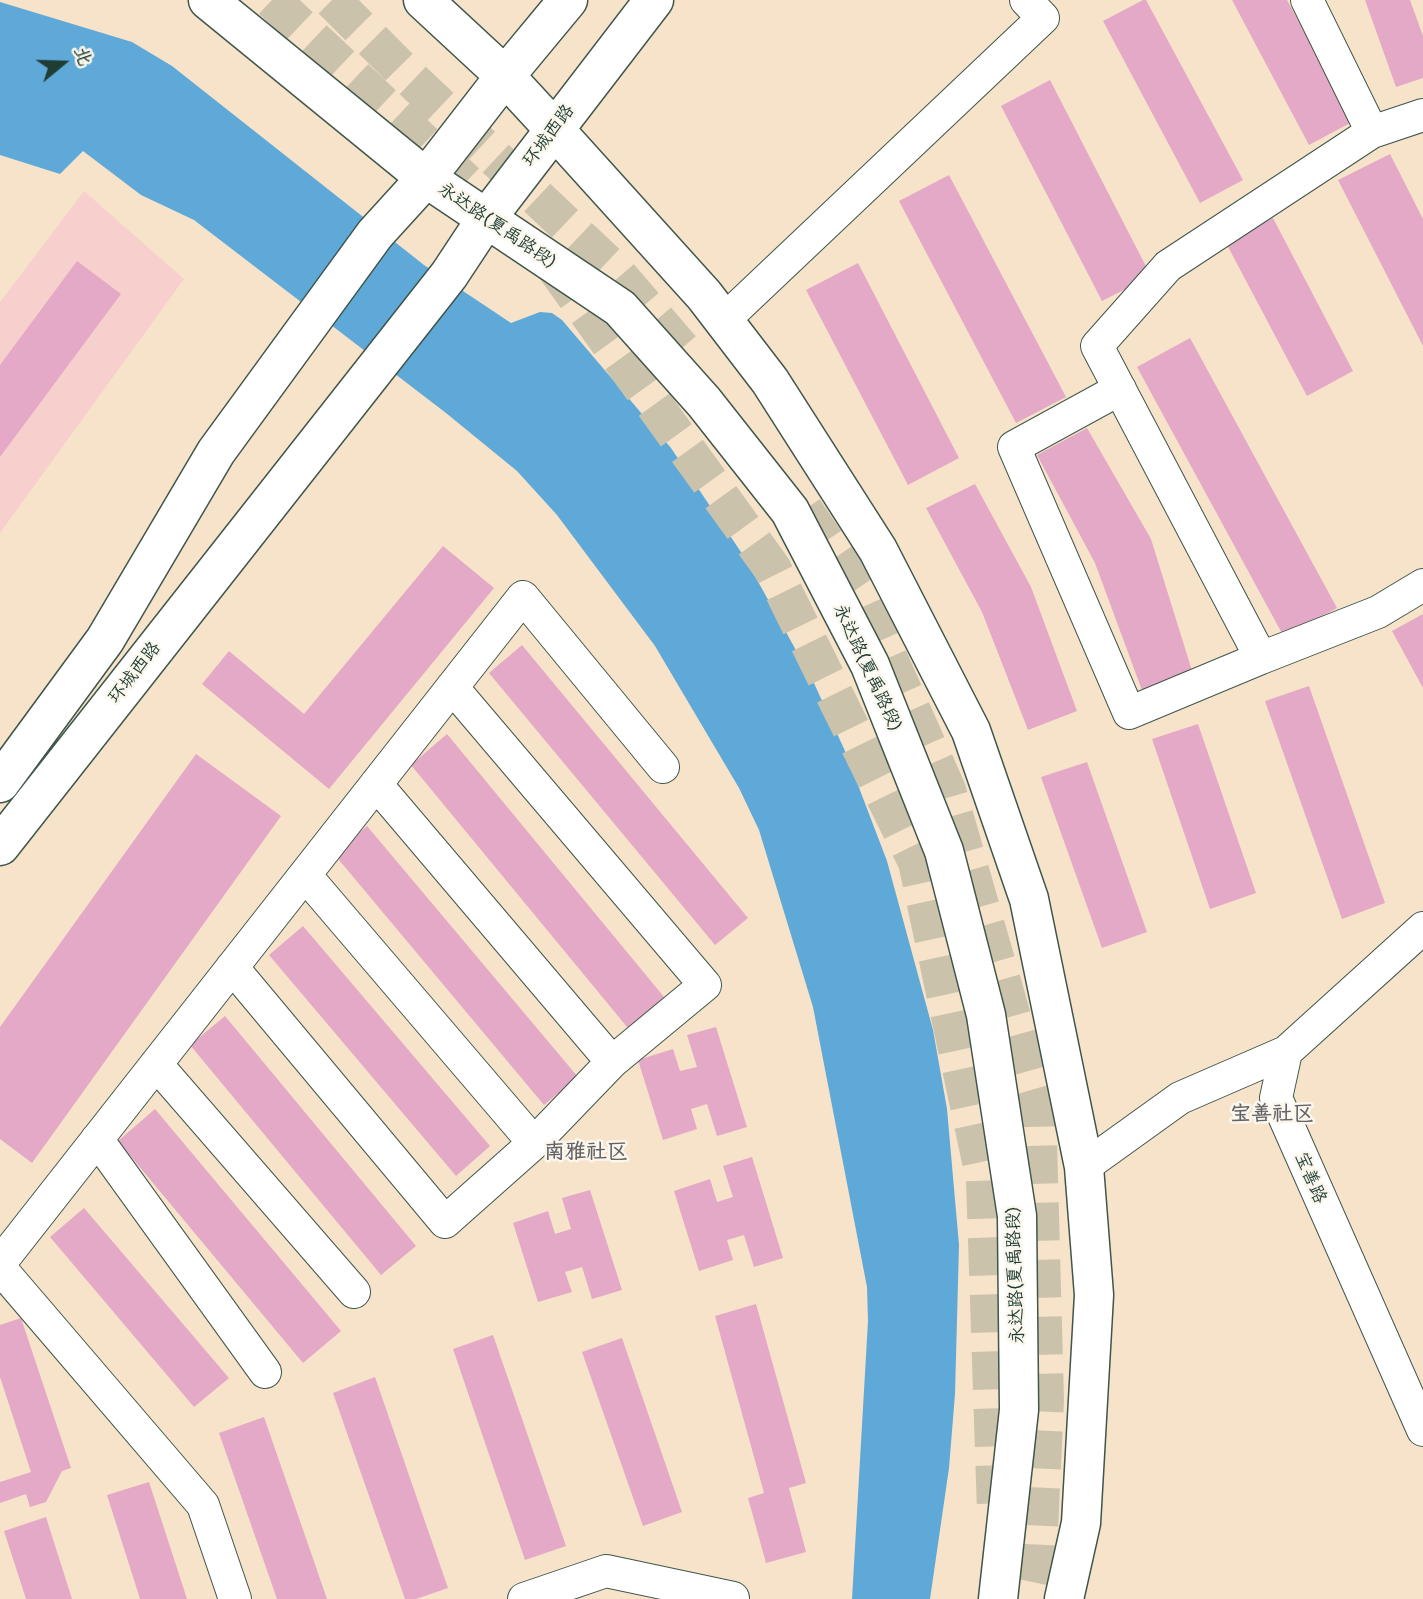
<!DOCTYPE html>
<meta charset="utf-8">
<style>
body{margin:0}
#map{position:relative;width:1423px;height:1599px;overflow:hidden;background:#f6e3ca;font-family:Pangolin,"LXGW WenKai TC",sans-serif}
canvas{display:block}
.north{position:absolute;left:28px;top:28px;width:70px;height:70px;-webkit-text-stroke:5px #fbf7ec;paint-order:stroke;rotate:71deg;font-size:19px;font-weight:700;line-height:28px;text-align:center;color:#1f3d34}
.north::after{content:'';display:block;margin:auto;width:24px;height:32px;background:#1f3d34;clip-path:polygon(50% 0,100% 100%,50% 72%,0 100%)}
</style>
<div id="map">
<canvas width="1423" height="1599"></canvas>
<div class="north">北</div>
</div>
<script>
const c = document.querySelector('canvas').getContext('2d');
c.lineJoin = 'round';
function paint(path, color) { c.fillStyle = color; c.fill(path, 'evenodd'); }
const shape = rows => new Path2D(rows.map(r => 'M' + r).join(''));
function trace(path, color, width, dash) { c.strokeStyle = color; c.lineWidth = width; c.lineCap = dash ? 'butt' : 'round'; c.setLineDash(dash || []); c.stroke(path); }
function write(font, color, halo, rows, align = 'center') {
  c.font = font + ' Pangolin,"LXGW WenKai TC",sans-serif'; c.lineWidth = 5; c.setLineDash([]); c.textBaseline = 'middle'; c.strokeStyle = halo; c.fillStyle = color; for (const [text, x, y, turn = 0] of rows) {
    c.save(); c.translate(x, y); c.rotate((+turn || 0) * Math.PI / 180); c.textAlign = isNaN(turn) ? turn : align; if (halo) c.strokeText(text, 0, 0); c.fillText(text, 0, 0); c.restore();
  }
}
paint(shape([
 [84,191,184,279,0,533,0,302]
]), '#f7d0cd');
paint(shape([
 [0,2,132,42,172,66,424,265,511,323,540,312,552,313,562,320,671,448,745,558,813,681,845,751,887,861,933,1030,947,1109,959,1245,955,1394,949,1468,930,1599,852,1599,868,1321,867,1287,813,1007,759,830,739,788,655,646,557,515,517,471,446,413,194,220,141,195,83,151,60,174,0,155]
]), '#5ea9d7');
paint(shape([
 [1143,0,1146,0,1243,180,1200,203,1103,21],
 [1232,0,1287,0,1352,122,1309,145],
 [1365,0,1410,0,1423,36,1423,78,1396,87],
 [1050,80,1151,276,1102,301,1001,106],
 [1390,154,1423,219,1423,346,1338,180],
 [949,175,1066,397,1016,423,899,201],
 [1273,218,1353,371,1307,396,1226,243],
 [77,261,121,294,0,457,0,365],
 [858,263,959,458,908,485,806,290],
 [1190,338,1337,608,1284,637,1137,367],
 [1087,428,1151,539,1193,674,1143,693,1095,563,1037,455],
 [975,484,1031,587,1077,711,1028,730,982,612,926,508],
 [443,546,494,588,329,789,202,684,229,651,304,714],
 [1423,614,1423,688,1392,631],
 [522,645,748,918,715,945,489,673],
 [1309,686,1385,903,1342,919,1265,701],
 [1198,724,1256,893,1210,909,1152,739],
 [447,734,669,1003,632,1033,411,765],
 [196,754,281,816,32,1163,0,1139,0,1027],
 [1087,762,1147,932,1102,948,1041,777],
 [367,826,578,1077,544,1105,334,854],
 [303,926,490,1146,456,1176,269,955],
 [225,1016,416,1246,381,1275,190,1045],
 [716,1027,747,1127,717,1136,707,1104,691,1109,697,1129,663,1140,638,1060,673,1049,680,1071,697,1067,687,1035],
 [155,1109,341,1331,303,1363,118,1141],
 [752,1157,783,1258,754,1267,744,1235,727,1240,733,1260,699,1271,674,1191,710,1179,717,1202,733,1197,723,1166],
 [590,1190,622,1290,592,1299,582,1267,565,1272,572,1292,538,1302,513,1223,548,1211,555,1234,571,1229,562,1198],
 [84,1208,229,1378,194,1407,50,1237],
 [756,1304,806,1483,789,1488,806,1552,766,1563,748,1498,764,1493,715,1316],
 [21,1318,71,1468,62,1471,46,1502,30,1507,26,1494,0,1503,0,1482,31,1472,0,1377,0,1325],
 [493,1335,566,1546,525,1560,453,1349],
 [622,1338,682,1512,643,1526,582,1352],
 [375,1377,448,1588,416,1599,405,1599,333,1393],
 [264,1417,327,1599,277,1599,219,1433],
 [149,1482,187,1599,140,1599,107,1495],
 [46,1517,72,1599,26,1599,4,1531]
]), '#e4a9c6');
trace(shape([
 [272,0,500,214],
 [332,0,409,77,612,268,692,361],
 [554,266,772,568,917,862,985,1180,996,1511],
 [804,510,858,589,947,790,1037,1104,1045,1400,1038,1552,1028,1599]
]), '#cbc2ac', 38, [38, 19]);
const minor = shape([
 [1307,0,1372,132],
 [1423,115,1372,132,1168,266,1097,346,1261,658,1378,612,1423,585],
 [723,321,1043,18,1026,0],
 [1120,389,1014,447,1129,713,1261,658],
 [376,784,612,1062],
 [305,875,534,1143],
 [1423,928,1286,1052,1276,1098,1423,1430],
 [232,967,445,1222,534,1143,612,1062,705,985,452,687],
 [156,1064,354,1292],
 [97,1139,265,1372],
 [1084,1167,1180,1098,1286,1052],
 [0,1263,523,597,663,767],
 [0,1268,203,1505,235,1599],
 [524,1599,606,1571,733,1598]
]);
const major = shape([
 [208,0,426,178,620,308,704,402,790,511,870,665,944,851,986,1015,1017,1216,1019,1410,998,1599],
 [423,0,505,76,554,129,704,295,770,381,878,550,971,731,1029,899,1084,1167,1094,1295,1081,1523,1064,1599],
 [0,783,105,640,216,452,375,234,426,178,505,76,568,0],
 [0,846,449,275,486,219,654,0]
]);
trace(minor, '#3f564a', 34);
trace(major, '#3f564a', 41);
trace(minor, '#fff', 32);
trace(major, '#fff', 38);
write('18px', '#1f3d34', '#fbf7ec', [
 ["环城西路",549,136,-53],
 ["永达路(夏禹路段)",497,226,34],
 ["永达路(夏禹路段)",867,668,65],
 ["环城西路",135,673,-52],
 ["宝善路",1310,1178,67],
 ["永达路(夏禹路段)",1016,1275,-92]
]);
write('bold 21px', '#646367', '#fbf7ec', [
 ["宝善社区",1272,1115],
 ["南雅社区",586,1153]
]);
</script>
